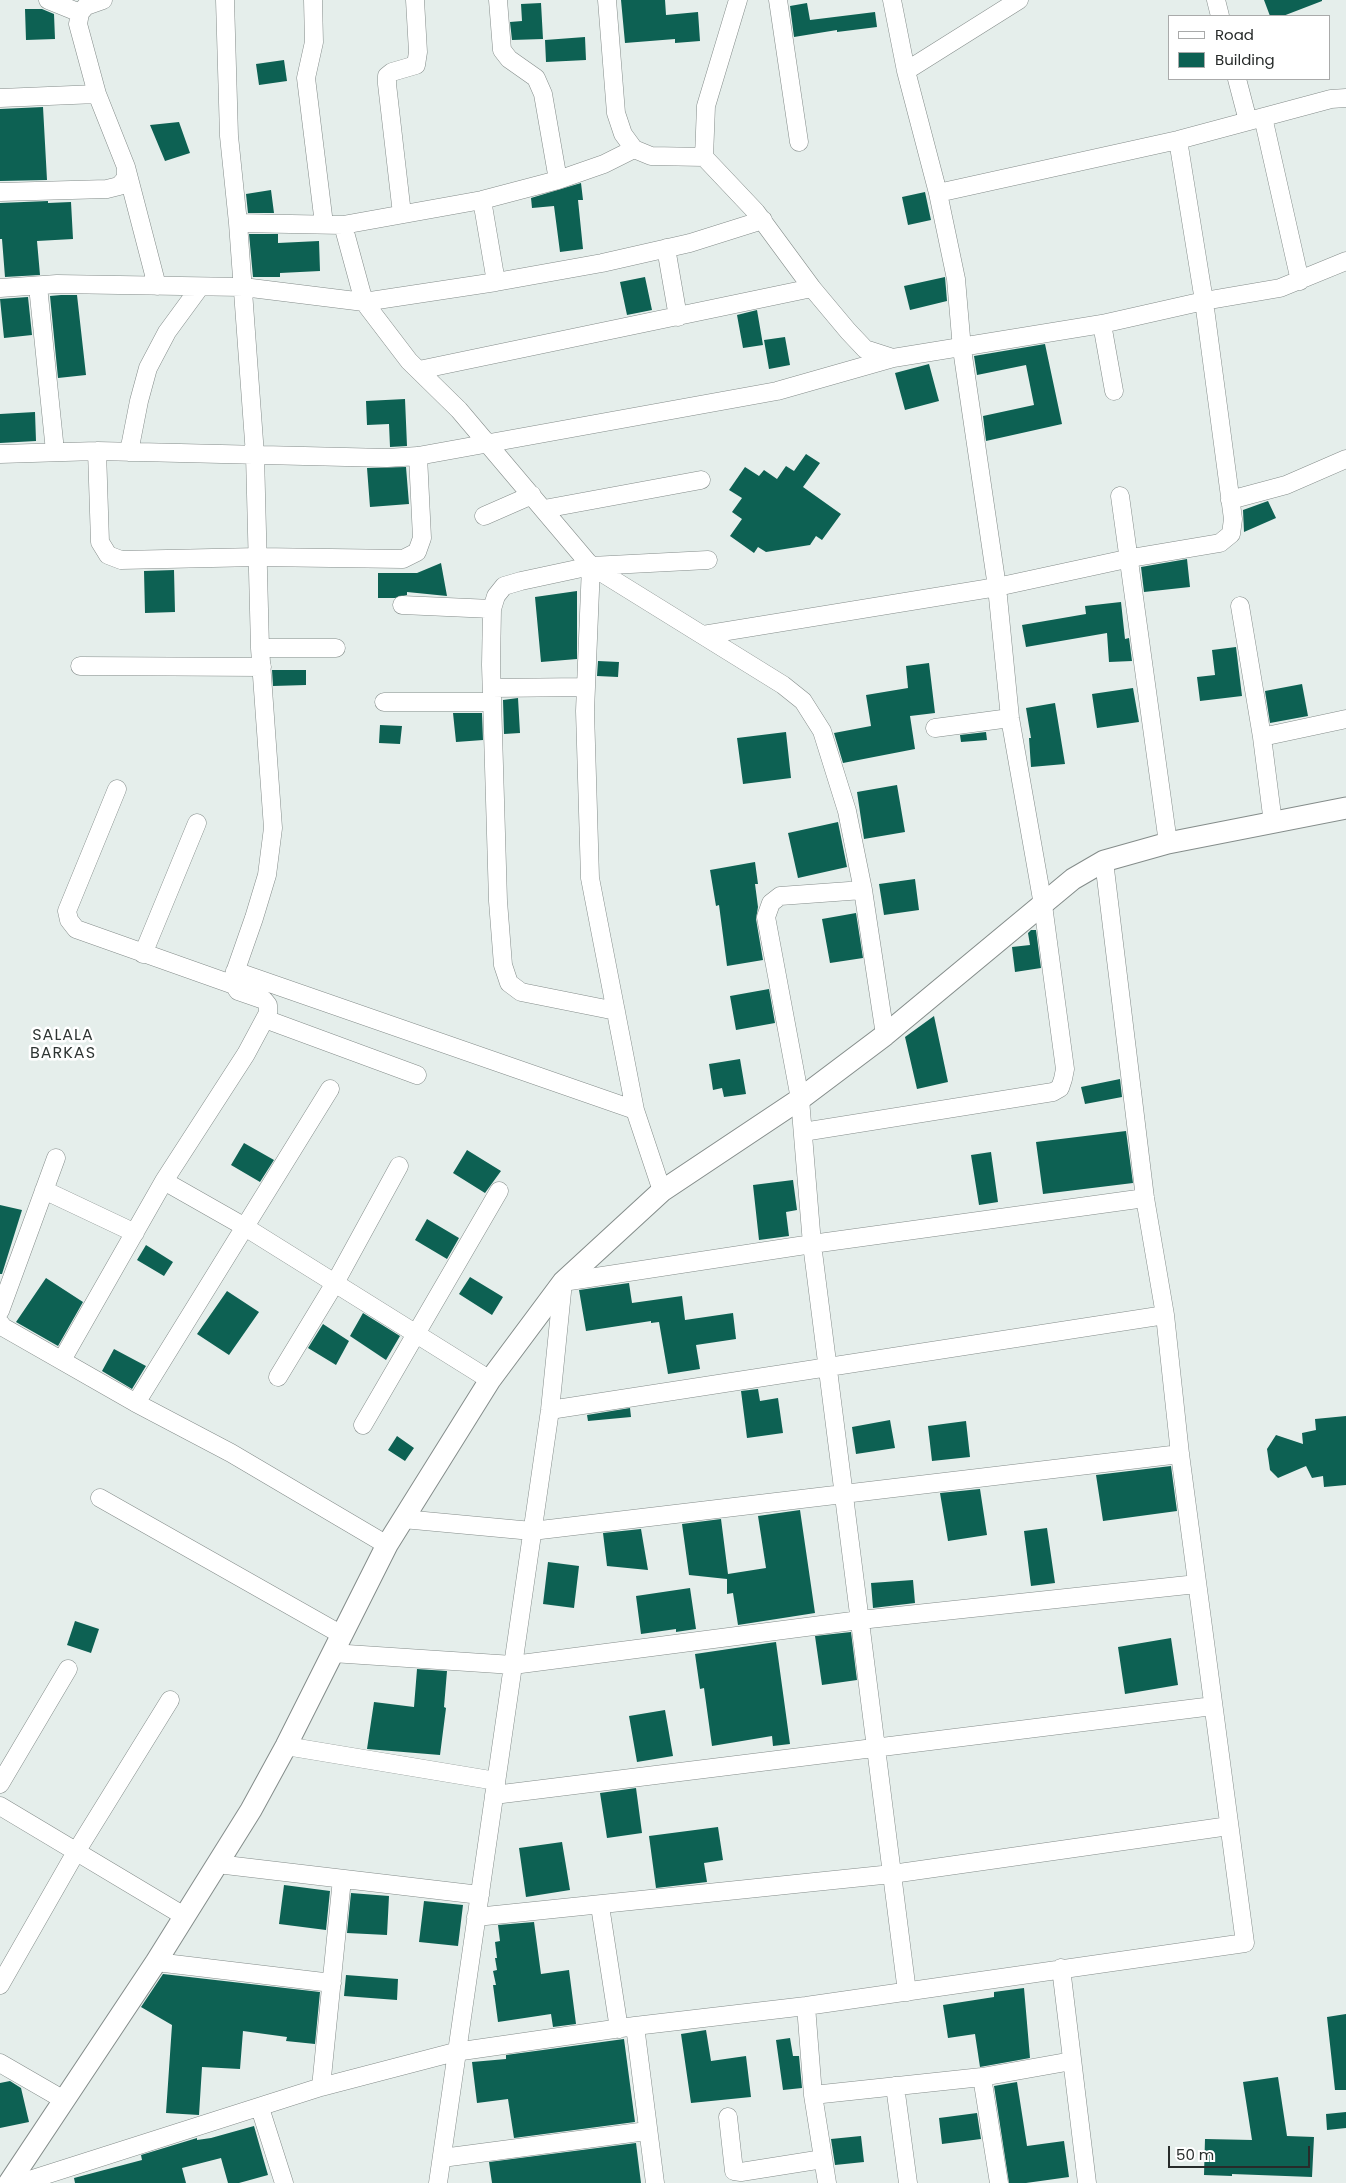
<!DOCTYPE html>
<style>
body{margin:0}
#map{position:relative;width:1346px;height:2183px;overflow:hidden;background:#e5eeeb;font-family:Poppins,sans-serif}
canvas{display:block}
.legend{position:absolute;left:1168px;top:15px;width:162px;height:65px;box-sizing:border-box;background:#fff;border:1px solid #a9aaaa;margin:0;padding:6px 9px;list-style:none;font-size:15px;color:#272b2a}
.legend li{display:flex;align-items:center;gap:10px;height:25px}
.legend b{width:25px;border:1px solid #a9aaaa}
.scale{position:absolute;left:1168px;top:2146px;width:142px;height:22px;box-sizing:border-box;border:2px solid #272b2a;border-top:0;padding-left:6px;font-size:15px;line-height:18px;white-space:nowrap;color:#272b2a;-webkit-text-stroke:4px #fff;paint-order:stroke}
</style>
<div id="map">
<canvas width="1346" height="2183"></canvas>
<ul class="legend">
<li><b style="height:6px;background:#fff"></b>Road</li>
<li><b style="height:14px;background:#0d6153"></b>Building</li>
</ul>
<div class="scale">50 m</div>
</div>
<script>
const c = document.querySelector('canvas').getContext('2d');
c.lineJoin = 'round';
function paint(path, color) { c.fillStyle = color; c.fill(path, 'evenodd'); }
const shape = rows => new Path2D(rows.map(r => 'M' + r).join(''));
function trace(path, color, width, dash) { c.strokeStyle = color; c.lineWidth = width; c.lineCap = dash ? 'butt' : 'round'; c.setLineDash(dash || []); c.stroke(path); }
function write(font, color, halo, rows, align = 'center') {
  c.font = font + ' Poppins,sans-serif'; c.lineWidth = 5; c.setLineDash([]); c.textBaseline = 'middle'; c.strokeStyle = halo; c.fillStyle = color; for (const [text, x, y, turn = 0] of rows) {
    c.save(); c.translate(x, y); c.rotate((+turn || 0) * Math.PI / 180); c.textAlign = isNaN(turn) ? turn : align; if (halo) c.strokeText(text, 0, 0); c.fillText(text, 0, 0); c.restore();
  }
}
paint(shape([
 [621,0,665,0,666,15,698,12,700,41,675,43,675,39,625,43],
 [1264,0,1322,0,1322,1,1283,16,1270,16],
 [541,3,543,39,512,40,510,22,522,21,521,4],
 [807,3,810,20,875,12,877,27,837,32,837,30,794,37,790,6],
 [25,9,42,9,54,14,55,39,26,40],
 [585,37,586,60,546,62,545,40],
 [284,60,287,81,259,85,256,64],
 [43,107,47,180,0,181,0,109],
 [179,122,190,153,165,161,150,125],
 [581,183,583,200,578,200,583,249,560,252,554,206,532,208,531,198],
 [271,190,274,213,248,213,246,194],
 [925,192,931,220,908,225,902,197],
 [48,201,48,203,71,202,73,239,37,241,40,275,5,277,2,239,0,239,0,203],
 [249,234,278,234,278,243,319,241,320,271,280,273,280,277,253,277],
 [645,277,652,310,627,315,620,282],
 [945,277,947,301,910,310,904,286],
 [61,295,77,295,86,375,58,378,50,296],
 [28,297,32,335,4,338,0,299],
 [757,310,763,345,743,348,737,315],
 [785,337,790,365,769,369,764,340],
 [1045,344,1062,424,986,441,983,416,1034,405,1026,365,977,375,974,356],
 [929,364,939,401,905,410,895,373],
 [405,399,407,446,390,447,389,424,367,425,366,401],
 [35,412,36,441,0,443,0,414],
 [806,454,820,463,803,487,841,514,822,540,816,536,810,545,766,552,758,547,754,553,730,536,742,519,732,512,742,498,729,490,745,467,759,476,764,470,777,479,786,466,794,471],
 [406,467,409,504,370,507,367,468],
 [1268,501,1276,518,1244,532,1243,510],
 [1187,559,1190,587,1144,592,1141,567],
 [441,563,447,596,407,592,407,595,395,598,378,598,378,573,417,573],
 [174,570,175,612,145,613,144,571],
 [577,591,577,659,541,662,535,597],
 [1121,602,1125,639,1129,638,1132,661,1109,662,1107,633,1026,647,1022,625,1086,614,1085,606],
 [1236,647,1242,696,1200,701,1197,677,1215,675,1212,650],
 [598,661,619,662,618,677,597,676],
 [929,663,935,713,910,716,915,749,843,763,834,733,871,726,866,695,908,688,906,666],
 [272,670,306,670,306,685,273,686],
 [1302,684,1308,716,1270,723,1265,691],
 [1133,688,1139,722,1097,728,1092,694],
 [518,698,520,733,504,734,503,700],
 [1055,703,1065,764,1031,767,1029,738,1031,738,1026,708],
 [453,713,482,713,483,740,456,742],
 [380,725,402,726,400,744,379,743],
 [786,732,791,778,743,784,737,738],
 [986,732,987,740,961,742,960,735],
 [897,785,905,832,864,839,857,792],
 [838,822,847,867,798,878,788,833],
 [755,862,758,884,755,884,758,907,756,919,763,960,727,966,719,905,716,906,710,870],
 [915,879,919,910,884,915,879,884],
 [856,913,863,958,830,963,822,919],
 [1031,930,1036,930,1041,968,1015,972,1012,947,1030,945,1028,933],
 [769,989,775,1023,736,1030,730,996],
 [934,1016,948,1082,917,1089,905,1037],
 [740,1059,746,1094,724,1097,722,1088,713,1090,709,1064],
 [1120,1079,1122,1097,1085,1104,1081,1087],
 [1126,1131,1133,1183,1043,1194,1036,1142],
 [244,1143,274,1160,260,1182,231,1165],
 [467,1150,501,1171,485,1193,453,1173],
 [991,1152,998,1202,979,1205,971,1155],
 [793,1180,797,1210,786,1212,789,1236,759,1240,753,1185],
 [0,1205,22,1210,2,1274,0,1274],
 [427,1219,459,1238,447,1259,415,1240],
 [146,1245,173,1262,164,1276,137,1260],
 [470,1277,503,1297,492,1315,459,1294],
 [46,1278,83,1302,58,1346,16,1322],
 [629,1283,632,1303,682,1296,685,1320,733,1313,736,1339,696,1345,700,1369,668,1374,659,1322,651,1323,651,1321,586,1331,579,1290],
 [227,1291,259,1312,229,1355,197,1334],
 [363,1313,400,1336,386,1360,350,1336],
 [323,1324,349,1341,336,1365,308,1348],
 [114,1349,146,1366,132,1389,102,1371],
 [758,1389,760,1401,778,1398,783,1433,747,1438,741,1391],
 [630,1408,631,1417,588,1421,587,1415],
 [1346,1416,1346,1485,1324,1487,1323,1476,1312,1478,1306,1466,1278,1478,1270,1470,1267,1449,1276,1435,1303,1444,1302,1433,1316,1430,1315,1419],
 [890,1420,895,1448,856,1454,852,1427],
 [966,1421,970,1457,932,1461,928,1426],
 [397,1436,414,1448,405,1461,388,1450],
 [1171,1466,1177,1511,1103,1521,1096,1475],
 [980,1489,987,1535,948,1541,940,1493],
 [800,1510,815,1613,738,1625,733,1593,727,1594,727,1579,689,1575,682,1524,721,1519,728,1574,766,1568,758,1516],
 [1047,1528,1055,1583,1031,1586,1024,1531],
 [641,1529,648,1570,607,1566,603,1533],
 [548,1562,579,1566,574,1608,543,1604],
 [913,1580,915,1603,873,1608,871,1583],
 [690,1588,696,1629,676,1632,676,1629,641,1634,636,1596],
 [75,1621,99,1629,91,1653,67,1645],
 [851,1632,857,1680,822,1685,815,1636],
 [1171,1638,1178,1685,1125,1694,1118,1647],
 [776,1642,790,1744,773,1746,772,1736,712,1746,704,1688,700,1689,695,1654],
 [417,1669,447,1671,444,1707,446,1708,440,1755,367,1749,374,1702,414,1707],
 [665,1710,673,1756,637,1762,629,1716],
 [636,1788,642,1833,607,1838,600,1793],
 [718,1827,723,1860,704,1863,707,1882,656,1888,649,1836],
 [562,1842,570,1890,526,1897,519,1848],
 [284,1885,330,1891,326,1930,279,1924],
 [351,1893,389,1896,387,1935,347,1933],
 [424,1901,463,1905,458,1946,419,1942],
 [534,1922,541,1974,569,1970,576,2024,553,2027,551,2014,498,2022,493,1985,496,1985,493,1971,497,1970,495,1958,497,1958,495,1942,500,1941,498,1925],
 [163,1974,320,1992,315,2044,286,2041,287,2037,243,2031,240,2069,202,2067,199,2115,166,2113,172,2025,141,2007],
 [346,1975,398,1979,397,2000,344,1996],
 [1024,1988,1030,2058,980,2067,975,2034,948,2038,943,2005,994,1997,994,1992],
 [1346,2014,1346,2090,1335,2090,1327,2017],
 [706,2030,711,2061,746,2056,751,2097,691,2103,681,2034],
 [790,2038,793,2056,799,2056,802,2088,783,2090,776,2040],
 [624,2039,635,2122,514,2138,508,2099,477,2103,472,2062,506,2059,506,2055],
 [1278,2077,1287,2136,1314,2137,1312,2177,1232,2174,1232,2176,1204,2175,1205,2139,1252,2140,1243,2082],
 [10,2081,21,2088,29,2122,0,2128,0,2083],
 [1017,2082,1027,2146,1064,2141,1069,2177,1026,2183,1009,2183,994,2086],
 [1346,2112,1346,2128,1327,2130,1326,2114],
 [977,2113,981,2139,942,2144,939,2118],
 [254,2126,268,2175,239,2183,228,2183,221,2158,182,2168,186,2183,75,2183,74,2178,142,2160,141,2155,197,2138,197,2140,211,2138],
 [861,2136,864,2162,835,2165,831,2139],
 [636,2143,641,2183,492,2183,489,2162]
]), '#0d6153');
const minor = shape([
 [48,0,80,13],
 [225,0,229,136,238,223,343,225,364,302,409,361,459,410,591,566,783,685,803,701,822,731,847,811,863,890,885,1035],
 [313,0,314,42,306,78,324,224],
 [498,0,502,50,509,59,536,78,543,94,558,180],
 [607,0,616,113,623,134,634,149,651,156,704,157,756,212,812,288,848,331,865,349,893,358],
 [778,0,799,142],
 [892,0,906,71],
 [1216,0,1220,16],
 [1237,79,1248,121],
 [0,98,97,94],
 [1263,117,1300,281],
 [704,157,706,106,738,0],
 [126,167,157,286],
 [0,192,107,189,119,186,126,178,126,167,97,94,78,24,80,13,86,6,103,0],
 [938,193,1178,140,1331,99,1346,98],
 [482,200,496,282],
 [402,214,387,84,387,76,392,72,416,65,418,52,415,0],
 [343,225,482,200,558,180,604,164,634,149],
 [666,248,678,317],
 [38,286,55,451],
 [0,288,57,284,243,287,364,302,496,282,602,263,690,243,763,220],
 [1102,324,1114,391],
 [419,370,812,288],
 [97,451,100,542,108,555,121,560,258,557,403,559,417,552,422,538,418,456],
 [129,452,139,401,148,368,167,332,200,287],
 [0,454,97,451,387,458,418,456,777,391,893,358,1102,324,1204,301,1280,288,1346,261],
 [1120,496,1168,843],
 [1230,500,1286,485,1346,459],
 [544,509,701,480],
 [484,516,532,495],
 [591,566,585,711,590,878,635,1110,662,1191],
 [402,605,492,609],
 [1240,606,1262,737,1273,823],
 [703,635,997,587,1131,558,1220,543,1231,534,1233,519,1204,301,1178,140],
 [260,648,336,648],
 [80,666,262,667],
 [492,688,585,687],
 [384,702,492,702],
 [935,728,1010,718],
 [1262,737,1346,719],
 [117,789,67,911,69,920,76,929,234,985],
 [863,890,780,896,771,903,766,917,800,1099,812,1244,907,1992],
 [143,954,197,823],
 [235,971,635,1110],
 [616,1011,521,992,509,983,503,965,498,901,491,665,492,609,496,596,504,586,521,581,591,566,708,560],
 [265,1019,417,1075],
 [803,1132,1053,1092,1060,1088,1063,1079,1065,1069,1043,905,1010,718,997,587,962,349,956,279,938,193,906,71,1019,0],
 [164,1181,245,1227,490,1380],
 [44,1190,135,1233],
 [0,1311,56,1158],
 [0,1323,3,1327,136,1403,231,1453,387,1545],
 [62,1360,164,1181,246,1054,268,1013,268,1005,264,1000,238,991,234,985,233,978,254,918,267,875,273,828,260,648,255,455,238,223],
 [278,1377,335,1283,399,1166],
 [136,1403,330,1089],
 [550,1410,1165,1315],
 [363,1425,499,1191],
 [100,1498,342,1635],
 [403,1519,532,1531,1180,1454],
 [332,1653,513,1665,860,1620,1197,1584],
 [286,1746,496,1781],
 [0,1784,68,1669],
 [494,1795,1213,1706],
 [0,1806,184,1916],
 [217,1864,480,1895],
 [600,1906,619,2029],
 [476,1917,892,1874,1229,1826],
 [156,1962,332,1983],
 [1061,1968,1087,2183],
 [0,1985,76,1852,170,1700],
 [806,2006,813,2095,827,2183],
 [635,2026,655,2183],
 [0,2063,64,2100],
 [982,2077,999,2183],
 [895,2086,908,2183],
 [321,2087,342,1879],
 [813,2095,982,2077,1072,2061],
 [260,2108,284,2183],
 [728,2117,734,2171,741,2172,823,2159],
 [442,2158,647,2131],
 [20,2183,321,2087,455,2052,635,2026,806,2006,1245,1943,1180,1454,1165,1315,1145,1198,1104,861],
 [438,2183,550,1410,563,1282,812,1244,1145,1198]
]);
const tertiary = shape([
 [9,2183,156,1962,251,1810,286,1746,387,1545,490,1380,563,1282,662,1191,800,1099,885,1035,1073,879,1104,861,1168,843,1346,808]
]);
trace(minor, '#848c8a', 19);
trace(tertiary, '#848c8a', 23);
trace(minor, '#fff', 18);
trace(tertiary, '#fff', 21);
c.letterSpacing = '1px';
write('16px', '#2f3634', '#fff', [
 ["SALALA",63,1036],
 ["BARKAS",63,1054]
]);
c.letterSpacing = '0px';
</script>
